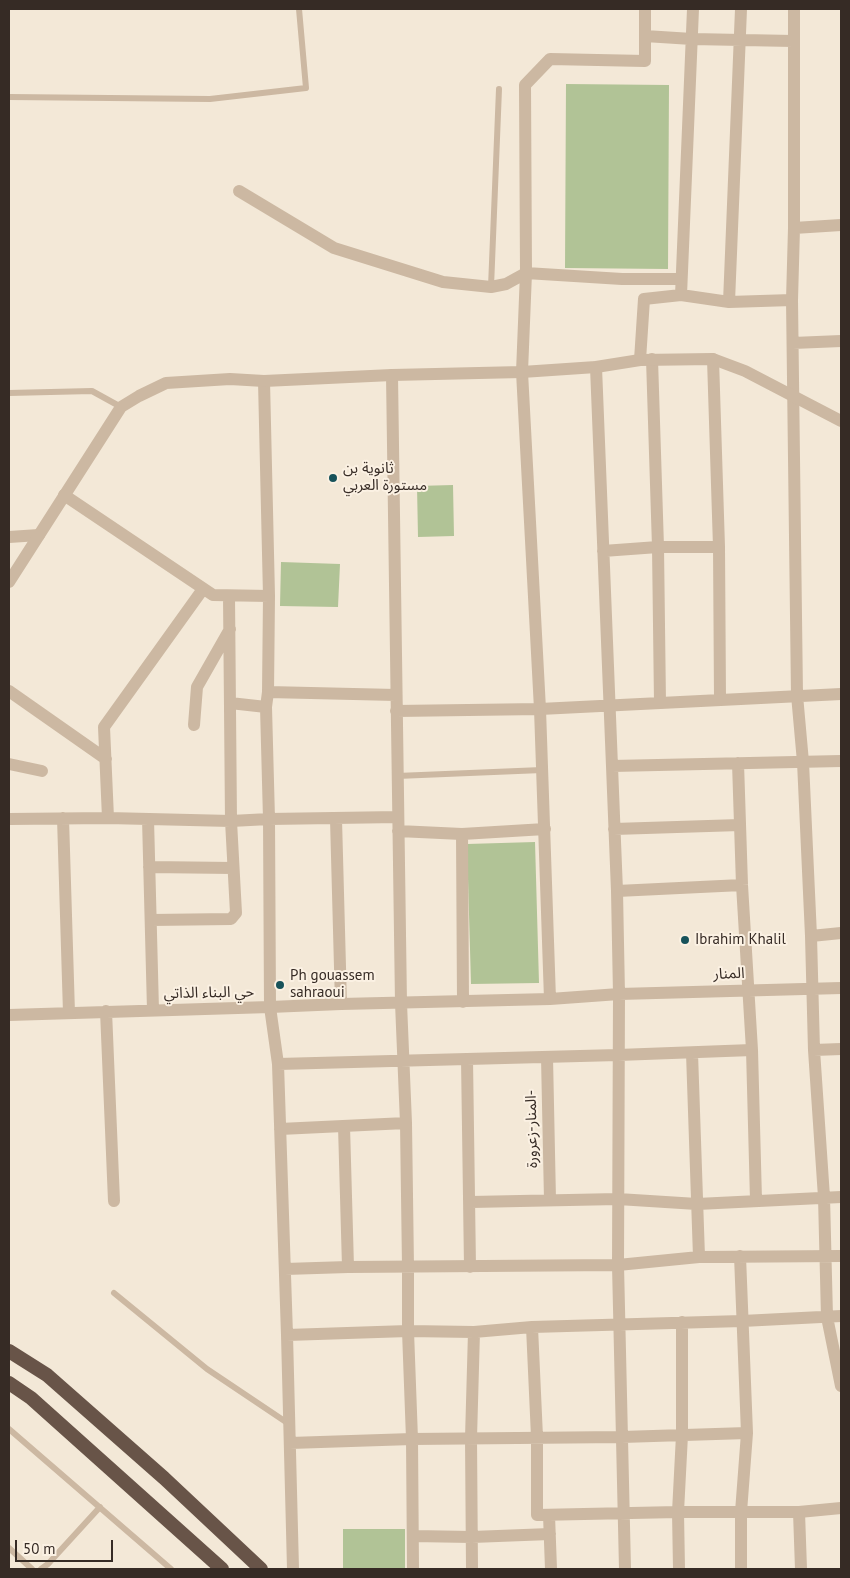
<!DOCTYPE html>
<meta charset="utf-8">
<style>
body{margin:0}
#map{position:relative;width:850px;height:1578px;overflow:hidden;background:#f3e8d7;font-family:"PT Sans",sans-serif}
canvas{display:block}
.frame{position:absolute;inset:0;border:10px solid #362b25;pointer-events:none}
.scale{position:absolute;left:15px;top:1540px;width:98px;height:22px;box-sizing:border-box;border:2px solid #362b25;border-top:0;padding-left:6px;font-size:15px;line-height:18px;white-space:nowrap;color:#362b25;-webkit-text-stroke:4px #fbf1e3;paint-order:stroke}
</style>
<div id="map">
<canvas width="850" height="1578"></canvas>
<div class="frame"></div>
<div class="scale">50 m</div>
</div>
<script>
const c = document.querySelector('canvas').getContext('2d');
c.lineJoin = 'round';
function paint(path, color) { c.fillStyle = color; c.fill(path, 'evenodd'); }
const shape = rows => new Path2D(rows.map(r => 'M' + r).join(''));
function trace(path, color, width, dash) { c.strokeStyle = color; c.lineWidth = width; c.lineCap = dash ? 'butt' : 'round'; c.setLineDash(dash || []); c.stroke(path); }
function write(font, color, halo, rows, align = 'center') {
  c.font = font + ' "PT Sans","Noto Sans Arabic",sans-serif'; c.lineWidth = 4; c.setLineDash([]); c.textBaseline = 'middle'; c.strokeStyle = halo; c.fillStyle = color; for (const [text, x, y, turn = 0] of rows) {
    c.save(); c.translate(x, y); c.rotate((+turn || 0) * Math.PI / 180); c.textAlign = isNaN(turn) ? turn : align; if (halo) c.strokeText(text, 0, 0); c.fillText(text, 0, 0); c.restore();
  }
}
paint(shape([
 [566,84,669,85,668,269,565,268],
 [453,485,454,536,418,537,417,486],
 [281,562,340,564,338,607,280,606],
 [535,842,539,983,471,984,467,844],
 [343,1529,405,1529,405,1569,343,1569]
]), '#b1c396');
trace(shape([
 [9,97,210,99,306,88,299,9],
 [491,287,499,89],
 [9,393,92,391,121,407],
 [397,776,542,770],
 [114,1293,207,1369,289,1424],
 [9,1429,171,1569],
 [9,1548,32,1569],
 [41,1569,48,1564,100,1507]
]), '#ccb8a2', 6);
trace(shape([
 [794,9,794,228,792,300,797,695,803,762,811,936,814,1050,824,1197,827,1317,841,1386],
 [645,36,692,39,793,41],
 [239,191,334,248,443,282,491,287,506,284,526,273,622,279,681,279],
 [794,228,841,225],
 [681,295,729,302,792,300],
 [729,302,741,9],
 [793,343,841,341],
 [652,359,658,547,660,703],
 [713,359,719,547,720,699],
 [640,360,644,299,681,295,693,9],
 [596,367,617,891,619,994,618,1265,625,1569],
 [392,375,401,1003,406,1123,408,1267,408,1331,412,1439,413,1569],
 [264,381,269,596,268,692,266,707,269,819,270,1007,278,1064,287,1335,293,1569],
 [64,495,213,595,269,596],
 [9,537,39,535],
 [603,551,658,547,719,547],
 [9,691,106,759],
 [268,692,396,695],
 [230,703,266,707],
 [396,711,540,709,841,694],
 [194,725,197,687,230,629],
 [738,763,742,885,752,1050,756,1200],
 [9,764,42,771],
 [612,766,841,761],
 [63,818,69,1013],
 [108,818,104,727,203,589],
 [9,819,108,818,231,821,269,819,398,817],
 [148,819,153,1010],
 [336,819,341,1004],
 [614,829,740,825],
 [398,831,462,834,545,829],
 [462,834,463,1002],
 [149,867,233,868],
 [617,891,742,885],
 [151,920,231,919,236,913,231,821,229,596],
 [811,936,841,933],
 [550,999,540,709,522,372,526,273,525,85,550,59,645,61,645,9],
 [106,1011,114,1201],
 [9,1015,270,1007,341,1004,550,999,619,994,841,988],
 [814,1050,841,1049],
 [692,1053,699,1257],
 [547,1057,550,1200],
 [467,1059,470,1267],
 [278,1064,618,1055,752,1050],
 [344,1126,348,1267],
 [280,1129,406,1123],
 [471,1202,618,1199,697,1204,841,1197],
 [740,1256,747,1433,741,1512,741,1569],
 [285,1269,348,1267,618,1265,699,1257,841,1256],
 [532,1327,537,1437,537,1515,678,1512,799,1512,841,1508],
 [287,1335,408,1331,474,1332,532,1327,742,1321,841,1316],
 [290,1443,412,1439,622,1437,747,1433],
 [799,1512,801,1569],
 [549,1515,551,1569],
 [413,1536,472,1537,550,1534],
 [472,1569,471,1438,474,1332],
 [679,1569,678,1512,682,1435,682,1322]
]), '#ccb8a2', 12);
trace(shape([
 [9,582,121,407,139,396,166,383,230,379,264,381,392,375,522,372,596,367,640,360,713,359,745,371,841,421]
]), '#ccb8a2', 12);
trace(shape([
 [9,1351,47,1375,164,1478,261,1569],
 [9,1383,31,1398,222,1569]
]), '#685448', 14);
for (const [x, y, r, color] of [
 [333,478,5,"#17525a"],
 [685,940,5,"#17525a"],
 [280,985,5,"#17525a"]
]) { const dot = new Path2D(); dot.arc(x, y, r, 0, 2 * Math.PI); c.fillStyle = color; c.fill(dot); trace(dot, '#fbf1e3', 2); }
write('15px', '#362b25', '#fbf1e3', [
 ["ثانوية بن",343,469],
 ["مستورة العربي",343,486],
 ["Ibrahim Khalil",695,940],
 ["Ph gouassem",290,976],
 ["sahraoui",290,993]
], 'left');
write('15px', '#362b25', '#fbf1e3', [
 ["المنار",729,974,-2],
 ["حي البناء الذاتي",209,993,-1],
 ["المنار-زعرورة-",532,1129,-91]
]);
</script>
